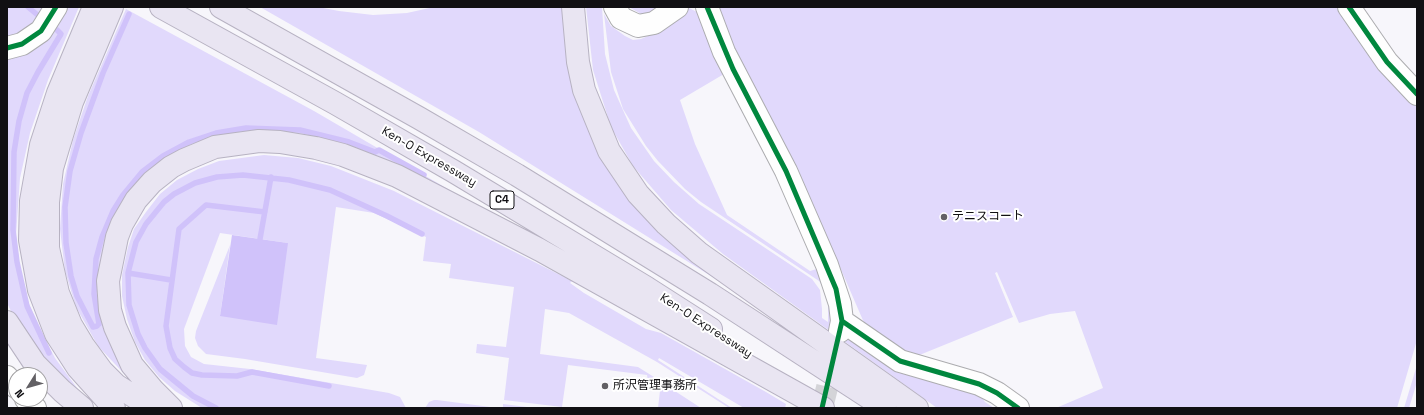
<!DOCTYPE html>
<meta charset="utf-8">
<style>
body{margin:0}
#map{position:relative;width:1424px;height:415px;overflow:hidden;background:#f7f6fb;font-family:"Space Grotesk",sans-serif}
canvas{display:block}
.frame{position:absolute;inset:0;border:8px solid #111013;pointer-events:none}
.north{position:absolute;left:8px;top:367px;width:40px;height:40px;box-sizing:border-box;background:#fff;border:1px solid #a09fa1;border-radius:50%;rotate:233deg;font-size:11px;font-weight:700;line-height:16px;text-align:center;color:#111013}
.north::after{content:'';display:block;margin:auto;width:14px;height:18px;background:#626064;clip-path:polygon(50% 0,100% 100%,50% 72%,0 100%)}
</style>
<div id="map">
<canvas width="1424" height="415"></canvas>
<div class="frame"></div>
<div class="north">N</div>
</div>
<script>
const c = document.querySelector('canvas').getContext('2d');
c.lineJoin = 'round';
function paint(path, color) { c.fillStyle = color; c.fill(path, 'evenodd'); }
const shape = rows => new Path2D(rows.map(r => 'M' + r).join(''));
function trace(path, color, width, dash) { c.strokeStyle = color; c.lineWidth = width; c.lineCap = dash ? 'butt' : 'round'; c.setLineDash(dash || []); c.stroke(path); }
function write(font, color, halo, rows, align = 'center') {
  c.font = font + ' "Space Grotesk","Noto Sans JP",sans-serif'; c.lineWidth = 4; c.setLineDash([]); c.textBaseline = 'middle'; c.strokeStyle = halo; c.fillStyle = color; for (const [text, x, y, turn = 0] of rows) {
    c.save(); c.translate(x, y); c.rotate((+turn || 0) * Math.PI / 180); c.textAlign = isNaN(turn) ? turn : align; if (halo) c.strokeText(text, 0, 0); c.fillText(text, 0, 0); c.restore();
  }
}
paint(shape([
 [7,7,47,7,35,26,7,40],
 [66,7,79,7,48,80,30,133,20,178,16,235,20,269,28,301,36,322,55,358,83,396,52,370,13,315,7,303,7,58,28,53,45,41,55,31],
 [260,7,318,7,339,11,373,15,407,13,434,7,564,7,578,103,600,155,727,286,479,132],
 [586,7,602,7,605,54,614,90,631,128,654,161,674,182,699,204,812,279,820,290,822,309,822,318,828,322,828,302,823,287,819,281,701,202,685,189,658,161,646,146,623,109,611,72,604,14,611,26,625,36,633,40,641,39,657,32,689,8,697,12,724,74,680,100,695,144,727,215,810,271,820,268,832,311,980,395,985,402,994,408,937,408,723,254,671,210,633,166,611,127,593,70],
 [629,7,664,7,648,15,641,14],
 [718,7,1342,7,1417,102,1417,340,1397,408,1056,408,1103,388,1075,311,1050,314,1019,323,997,272,995,273,1013,317,917,356,905,353,865,325,798,170,733,48],
 [126,9,314,111,453,192,388,165,206,141,106,240,99,274,104,327,112,348,130,378,129,379,98,346,76,307,65,271,60,229,63,184,73,140,88,96],
 [264,155,298,158,331,166,394,191,572,281,570,283,584,293,646,329,661,333,766,392,786,404,785,408,744,408,659,358,658,360,732,408,729,408,657,362,569,313,545,309,540,354,638,367,654,377,653,387,649,387,647,375,568,365,562,407,504,400,509,358,476,353,477,344,506,347,514,287,449,278,451,264,423,261,426,237,374,213,336,207,316,358,367,365,364,375,357,378,245,359,206,354,198,346,195,338,196,331,230,245,220,316,288,243,220,233,184,329,185,346,191,357,204,364,250,369,389,393,400,397,406,408,202,408,175,391,159,377,145,360,135,342,127,319,122,296,122,275,128,247,134,229,146,212,160,194,177,180,198,169,219,161],
 [1417,365,1417,382,1409,408,1404,408],
 [661,382,701,408,658,408],
 [434,400,437,400,498,408,425,408,429,402],
 [503,404,535,408,503,408]
]), '#e1d9fc');
paint(shape([
 [232,235,288,243,277,325,220,316]
]), '#d0c2fa');
trace(shape([
 [28,7,40,17],
 [265,212,206,205,179,229,166,326,170,348,175,359,184,367,192,373,202,375,237,376,252,372,329,386],
 [260,239,271,177],
 [128,273,171,280],
 [99,324,94,294,96,259,102,237,113,211,123,195,142,172,163,156,189,142,216,133,246,128,300,130,349,142,375,152,379,150,424,175],
 [97,326,93,327,77,296,71,276,66,243,65,207,70,171,81,133,103,73,129,14],
 [49,353,27,306,17,262,13,230,14,152,19,121,27,93,38,72,61,34,57,30],
 [216,408,193,396,160,369,145,348,138,334,129,305,128,273,136,242,146,224,164,202,174,194,195,183,217,177,243,175,289,180,330,190,387,216,422,234]
]), '#d0c2fa', 5.5);
trace(shape([
 [822,408,835,355]
]), '#d4d4d8', 22, [22, 11]);
const minor = shape([
 [615,7,621,18,638,26,654,23,677,7],
 [707,7,724,52,786,171,827,265,840,304,842,321,840,331],
 [1349,7,1387,62,1417,94],
 [7,48,22,44,41,31,56,7],
 [842,321,900,361,979,384,997,393,1018,408],
 [7,377,16,387],
 [26,399,35,408]
]);
const highway = shape([
 [94,7,58,93,41,145,31,201,30,240,39,290,56,334,78,368,114,408],
 [112,7,72,102,58,148,52,168,48,202,48,248,58,293,71,325,83,345,102,371,116,385,152,408],
 [161,7,335,103,453,171,647,288,711,329],
 [221,7,419,118,517,175,710,294,885,408],
 [573,7,578,62,584,90,609,151,638,194,666,224,699,253,917,408],
 [7,322,35,364,62,391,82,408],
 [171,408,153,390,132,365,115,327,110,310,108,281,117,237,122,224,136,200,152,182,171,167,184,160,215,147,259,141,280,142,316,148,343,155,397,176,540,250,823,408]
]);
trace(minor, '#acacaf', 24);
trace(highway, '#b7b2c2', 24);
trace(minor, '#fefefe', 22);
trace(highway, '#e9e5f2', 22);
trace(shape([
 [707,7,733,69,786,171,836,289,842,321,822,408],
 [1349,7,1387,62,1417,94],
 [7,48,22,44,41,31,56,7],
 [842,321,900,361,979,384,997,393,1018,408]
]), '#00873e', 5);
for (const [x, y, r, color] of [
 [944,217,4,"#626064"],
 [605,386,4,"#626064"]
]) { const dot = new Path2D(); dot.arc(x, y, r, 0, 2 * Math.PI); c.fillStyle = color; c.fill(dot); trace(dot, '#fff', 1.5); }
for (const [x, y, w] of [
 [502,200,24]
]) { const box = new Path2D(); box.roundRect(x - w / 2, y - 9, w, 18, 3); c.fillStyle = '#fff'; c.fill(box); trace(box, '#111013', 1); }
write('bold 11px', '#111013', null, [
 ["C4",502,200]
]);
write('12px', '#111013', '#fff', [
 ["Ken-O Expressway",429,157,30],
 ["Ken-O Expressway",706,326,33]
]);
write('12px', '#111013', '#fff', [
 ["テニスコート",952,217],
 ["所沢管理事務所",613,386]
], 'left');
</script>
